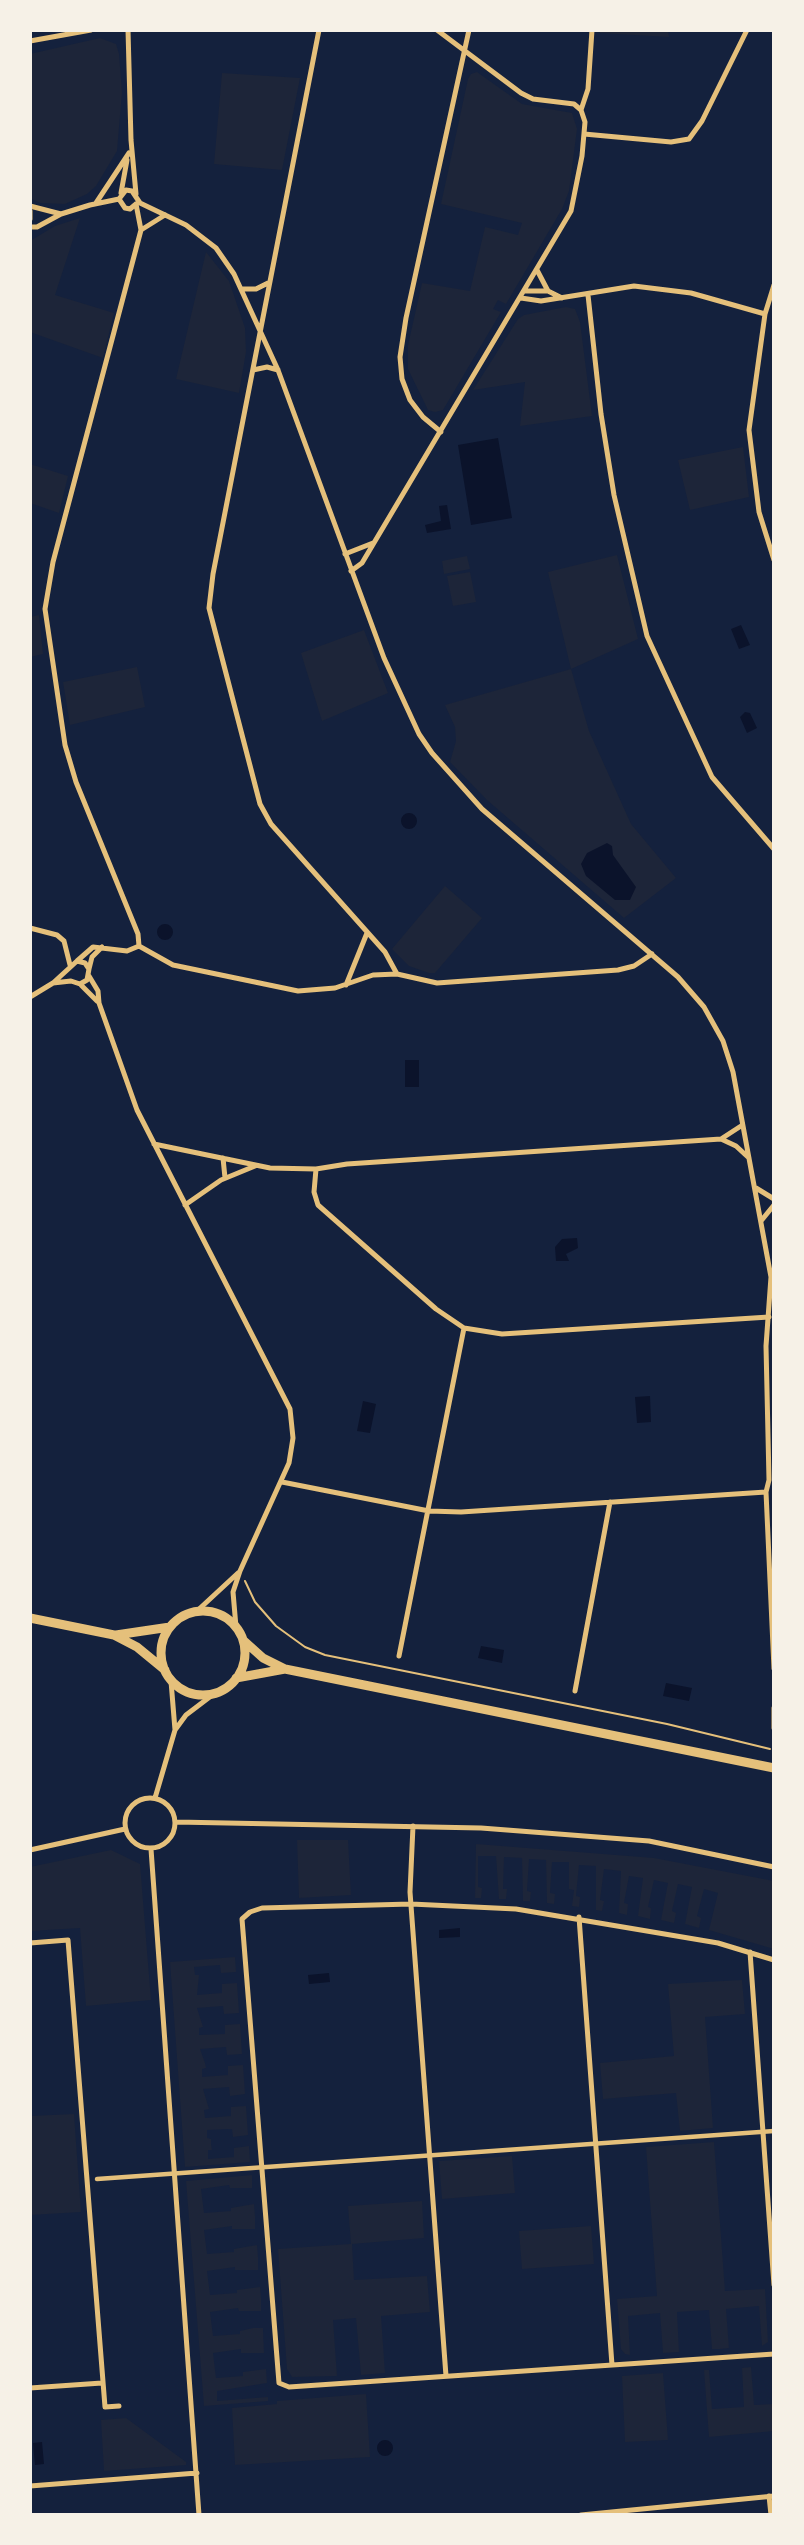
<!DOCTYPE html>
<style>
body{margin:0}
#map{position:relative;width:804px;height:2545px;overflow:hidden;background:#14213d;font-family:"Archivo Narrow",sans-serif}
canvas{display:block}
.frame{position:absolute;inset:0;border:32px solid #f6f1e7;pointer-events:none}
</style>
<div id="map">
<canvas width="804" height="2545"></canvas>
<div class="frame"></div>
</div>
<script>
const c = document.querySelector('canvas').getContext('2d');
c.lineJoin = 'round';
function paint(path, color) { c.fillStyle = color; c.fill(path, 'evenodd'); }
const shape = rows => new Path2D(rows.map(r => 'M' + r).join(''));
function trace(path, color, width, dash) { c.strokeStyle = color; c.lineWidth = width; c.lineCap = dash ? 'butt' : 'round'; c.setLineDash(dash || []); c.stroke(path); }
paint(shape([
 [600,30,668,30,669,37,600,33],
 [100,38,116,44,119,54,122,92,117,151,96,186,87,194,65,204,40,203,30,198,30,54],
 [477,72,522,104,572,113,577,129,569,191,562,209,506,304,498,300,493,309,501,312,443,410,435,412,428,410,408,369,408,345,422,283,470,291,485,227,518,235,522,223,441,204,468,79,471,74],
 [222,73,300,78,282,170,214,164],
 [80,218,55,295,114,313,103,358,30,332,30,241,55,226],
 [206,252,229,281,245,328,246,352,239,393,176,379],
 [566,307,575,309,580,322,592,416,520,426,525,382,473,390,518,319,524,315],
 [743,447,749,497,690,510,678,460],
 [30,464,68,476,59,513,30,503],
 [617,555,638,639,571,669,589,731,631,824,676,878,624,918,487,800,450,762,456,741,455,727,445,705,571,669,548,572],
 [467,556,470,569,444,574,442,561],
 [470,572,476,602,453,606,447,576],
 [39,615,43,654,30,657,30,617],
 [364,630,388,693,322,721,301,653],
 [137,667,145,707,70,725,63,682],
 [445,886,482,918,435,973,429,973,409,966,392,949],
 [297,1840,348,1840,351,1895,299,1898],
 [476,1844,654,1858,774,1881,774,1949,709,1930,718,1893,704,1889,697,1916,701,1918,699,1928,685,1924,692,1887,678,1884,672,1911,676,1913,674,1923,661,1920,668,1883,654,1880,648,1907,651,1908,650,1919,638,1916,643,1878,629,1876,624,1903,628,1904,627,1915,619,1913,621,1871,604,1869,600,1900,604,1901,602,1911,596,1910,596,1866,579,1865,576,1896,580,1897,579,1907,572,1906,574,1890,569,1889,569,1862,552,1862,550,1893,555,1894,554,1904,547,1903,546,1860,529,1859,527,1891,531,1892,530,1901,523,1901,522,1858,504,1857,503,1889,507,1889,506,1899,499,1899,496,1856,478,1856,478,1887,482,1888,481,1898,475,1898],
 [111,1850,140,1864,151,2000,86,2006,80,1928,30,1931,30,1867],
 [235,1957,236,1972,221,1973,220,1965,194,1967,195,1975,199,1975,197,1995,222,1993,222,1984,237,1983,239,2013,224,2014,223,2006,197,2008,203,2027,199,2028,199,2035,225,2034,225,2025,240,2024,242,2054,227,2055,226,2047,200,2049,205,2063,206,2068,202,2069,202,2077,228,2075,228,2066,243,2065,245,2094,230,2096,229,2087,203,2089,209,2109,204,2110,205,2118,231,2116,231,2107,246,2106,248,2135,233,2137,232,2129,228,2129,207,2130,207,2138,211,2139,211,2144,212,2150,208,2150,208,2159,234,2157,234,2148,249,2146,250,2162,185,2167,170,1962],
 [742,1980,745,2014,705,2017,713,2128,680,2131,676,2093,603,2099,600,2063,674,2056,668,1984],
 [74,2114,81,2212,30,2215,30,2116],
 [714,2142,725,2291,765,2289,768,2342,762,2346,759,2306,726,2309,729,2348,720,2349,712,2349,709,2310,677,2312,679,2352,663,2353,660,2313,628,2316,630,2355,625,2354,621,2349,617,2299,657,2296,646,2147],
 [512,2156,515,2193,442,2199,439,2161],
 [252,2175,252,2188,230,2188,229,2185,201,2189,204,2213,231,2211,231,2208,254,2204,255,2216,255,2229,232,2229,232,2226,204,2230,207,2254,234,2252,234,2249,257,2245,258,2257,258,2270,235,2270,235,2267,207,2271,210,2295,237,2293,237,2290,260,2287,261,2298,261,2311,239,2311,238,2308,210,2312,213,2336,240,2334,240,2331,253,2328,263,2328,263,2330,264,2353,241,2353,241,2349,213,2353,216,2378,243,2376,243,2372,266,2369,267,2383,217,2391,217,2401,268,2397,268,2401,204,2406,186,2181],
 [422,2201,424,2238,352,2244,354,2280,427,2276,430,2312,381,2316,385,2373,361,2375,356,2318,333,2320,337,2376,292,2377,287,2369,278,2249,351,2244,348,2206],
 [591,2226,594,2264,522,2269,519,2231],
 [751,2367,754,2405,774,2404,774,2431,709,2437,704,2370,709,2370,712,2409,744,2407,742,2368],
 [663,2373,668,2440,625,2442,622,2376],
 [366,2394,370,2457,235,2465,232,2408,277,2404,277,2401],
 [126,2418,186,2462,186,2465,104,2471,101,2420]
]), '#1d2539');
paint(shape([
 [498,438,512,518,471,525,458,445],
 [447,505,451,529,427,533,425,525,441,521,439,506],
 [741,625,750,645,739,649,731,629],
 [745,712,750,713,757,728,747,733,740,717],
 '401 821a8 8 0 1 1 16 0a8 8 0 1 1-16 0Z',
 [607,843,612,846,613,855,636,887,630,900,615,900,586,876,581,864,587,853],
 '157 932a8 8 0 1 1 16 0a8 8 0 1 1-16 0Z',
 [405,1060,419,1060,419,1087,405,1087],
 [577,1238,578,1248,566,1254,569,1261,556,1261,555,1247,562,1239],
 [650,1396,651,1422,637,1423,635,1397],
 [363,1401,376,1404,370,1433,357,1431],
 [481,1646,504,1650,502,1663,478,1658],
 [666,1683,692,1688,689,1701,663,1696],
 [460,1928,460,1937,439,1938,439,1930],
 [329,1973,330,1982,309,1984,308,1975],
 '377 2448a8 8 0 1 1 16 0a8 8 0 1 1-16 0Z',
 [42,2442,44,2464,35,2465,33,2443]
]), '#0b132b');
trace(shape([
 [245,1581,255,1602,276,1626,305,1647,325,1655,667,1724,770,1749]
]), '#e5c07b', 2);
trace(shape([
 [97,2179,774,2131]
]), '#e5c07b', 4.5);
trace(shape([
 [128,30,131,140,136,194],
 [319,30,213,574,209,608,260,804,271,824,385,952,397,974],
 [437,30,521,93,533,99,574,104,581,110],
 [30,41,91,30],
 [584,134,671,142,689,139,702,121,747,30],
 [121,193,127,160],
 [119,199,126,190,132,191,140,203,186,225,216,248,234,274,278,370,384,658,419,734,432,753,482,809,678,977,704,1007,723,1041,733,1072,771,1277,766,1346,769,1480,766,1492,774,1669],
 [119,199,125,208,130,209,136,204],
 [96,203,129,153],
 [136,204,141,230,53,562,45,609,65,745,76,782,138,934,139,946],
 [30,206,61,214],
 [30,211,30,219],
 [30,227,37,227,61,214,90,205,119,199],
 [141,230,165,215],
 [537,270,548,291],
 [774,285,765,314,749,430,759,512,774,560],
 [241,289,256,289,268,283],
 [525,291,548,291,562,298],
 [588,295,601,414,614,495,647,636,712,777,774,849],
 [521,298,541,301,634,286,691,293,765,314],
 [253,370,267,367,278,370],
 [441,432,423,417,410,400,402,379,400,357,406,318,469,30],
 [345,554,373,543],
 [351,571,362,563,571,211,582,156,585,122,581,110,588,89,592,30],
 [30,928,57,935,64,941,70,965],
 [139,946,173,965,298,991,335,988,373,975,397,974,437,983,618,970,634,966,652,954],
 [77,961,93,947,127,951,139,946],
 [89,969,92,957,102,947],
 [89,976,98,991,99,1003,137,1110,290,1409,293,1438,289,1463,240,1571,233,1592,236,1627],
 [53,983,71,981,80,984,97,1001],
 [346,985,367,933],
 [30,997,53,983,77,961,85,963,89,969,87,980,80,984],
 [721,1139,736,1146,749,1158],
 [154,1144,270,1168,316,1169,347,1164,721,1139,741,1126],
 [223,1158,225,1178],
 [316,1169,314,1192,318,1205,436,1309,464,1328,502,1334,769,1317],
 [756,1188,774,1199],
 [185,1205,221,1180,255,1166],
 [761,1221,774,1205],
 [282,1482,429,1511,461,1512,766,1492],
 [197,1611,238,1573],
 [399,1656,464,1328],
 [575,1691,610,1502],
 [774,1728,774,1708],
 [175,1730,186,1715,215,1693],
 '125 1823a25 25 0 1 1 50 0a25 25 0 1 1-50 0Z',
 [155,1798,175,1730,171,1681],
 [176,1822,481,1828,649,1841,774,1867],
 [413,1826,410,1892,446,2376],
 [151,1849,199,2515],
 [30,1850,125,1829],
 [579,1917,612,2365],
 [30,1943,68,1940,105,2407,119,2406],
 [750,1952,774,2285],
 [774,1960,718,1943,516,1909,411,1904,262,1908,250,1912,242,1919,279,2383,289,2387,774,2354],
 [30,2388,102,2383],
 [30,2486,197,2473],
 [769,2496,771,2515],
 [581,2515,774,2496]
]), '#e5c07b', 5);
trace(shape([
 '161 1653a42 42 0 1 1 84 0a42 42 0 1 1-84 0Z',
 [30,1618,114,1635,137,1647,165,1670],
 [116,1635,170,1627],
 [243,1640,263,1658,285,1669,774,1768],
 [236,1678,285,1669]
]), '#e5c07b', 9);
</script>
